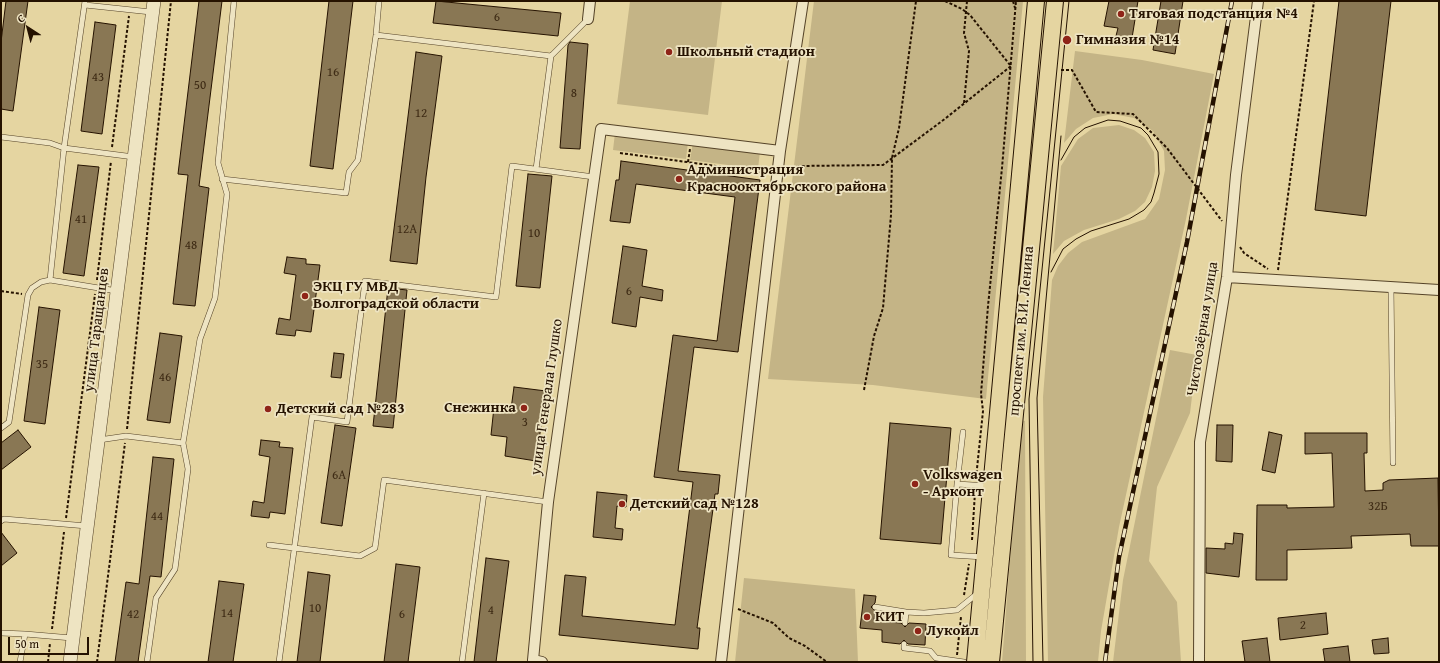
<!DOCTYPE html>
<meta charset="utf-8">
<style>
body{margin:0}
#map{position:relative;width:1440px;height:663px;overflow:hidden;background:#e5d5a1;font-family:"Gentium Book Plus",serif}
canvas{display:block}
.frame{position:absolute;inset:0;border:2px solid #251200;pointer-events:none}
.north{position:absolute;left:8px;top:8px;width:40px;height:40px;-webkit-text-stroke:3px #eee4c2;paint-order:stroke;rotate:324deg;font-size:11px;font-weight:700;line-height:16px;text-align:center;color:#251200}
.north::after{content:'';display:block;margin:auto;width:14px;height:18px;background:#251200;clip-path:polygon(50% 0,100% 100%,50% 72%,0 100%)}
.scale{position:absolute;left:8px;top:637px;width:81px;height:18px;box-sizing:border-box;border:2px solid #251200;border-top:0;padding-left:5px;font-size:12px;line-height:14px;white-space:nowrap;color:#251200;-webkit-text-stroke:3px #eee4c2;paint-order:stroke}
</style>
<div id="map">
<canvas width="1440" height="663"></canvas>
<div class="frame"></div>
<div class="north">С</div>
<div class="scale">50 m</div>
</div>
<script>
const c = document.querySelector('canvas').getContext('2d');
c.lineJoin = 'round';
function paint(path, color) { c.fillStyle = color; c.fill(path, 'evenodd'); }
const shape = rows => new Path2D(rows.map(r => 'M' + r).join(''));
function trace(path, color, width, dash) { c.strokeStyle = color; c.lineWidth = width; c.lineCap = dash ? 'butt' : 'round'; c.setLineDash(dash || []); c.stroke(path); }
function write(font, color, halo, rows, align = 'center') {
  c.font = font + ' "Gentium Book Plus",serif'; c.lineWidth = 3.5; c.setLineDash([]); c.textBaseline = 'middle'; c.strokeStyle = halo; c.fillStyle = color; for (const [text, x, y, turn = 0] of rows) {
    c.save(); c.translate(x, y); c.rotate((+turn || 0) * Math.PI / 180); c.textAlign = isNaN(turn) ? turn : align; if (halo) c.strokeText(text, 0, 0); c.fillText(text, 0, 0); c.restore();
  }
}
paint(shape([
 [630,1,722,1,708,115,617,104],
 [814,1,1023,1,986,399,873,385,768,379],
 [1075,51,1142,60,1214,74,1186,219,1119,527,1101,631,1098,662,1048,662,1043,397,1052,280,1058,266,1068,253,1082,242,1145,219,1159,199,1165,170,1164,151,1153,131,1134,118,1113,114,1093,118,1076,129,1064,143],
 [1119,125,1134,130,1145,138,1154,152,1155,171,1152,187,1145,202,1135,211,1119,219,1084,230,1064,241,1053,254,1061,166,1078,139,1093,128],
 [615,133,688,142,686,159,613,150],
 [693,142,760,151,758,169,690,160],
 [1170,350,1197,355,1190,413,1157,487,1149,561,1177,602,1181,662,1113,662,1123,580],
 [1021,420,1025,421,1026,662,1002,662],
 [744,578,855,589,858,662,735,662]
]), '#c4b486');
const building = shape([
 [6,1,28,1,13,111,1,109,1,42,6,1],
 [199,1,222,1,199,186,209,188,195,306,173,304,188,175,178,174,199,1],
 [329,1,353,1,333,169,310,166,329,1],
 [436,1,561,13,558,36,433,23,436,1],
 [1109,1,1138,1,1132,38,1116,36,1118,28,1104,26,1109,1],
 [1161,1,1183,1,1175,54,1153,50,1161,1],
 [1339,1,1391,1,1366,216,1315,210,1339,1],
 [95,22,116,25,102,134,81,131,95,22],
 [570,42,588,44,580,149,560,148,568,45,570,42],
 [416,52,442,56,426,177,417,264,390,261,416,52],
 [621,161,760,180,738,352,694,347,678,471,720,475,718,494,715,494,697,628,700,628,698,649,559,635,565,575,586,577,582,616,675,625,693,482,654,477,673,335,717,341,735,197,636,184,630,223,610,221,616,180,619,180,621,161],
 [78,165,99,167,84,276,63,273,78,165],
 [528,174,552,176,540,288,516,286,528,174],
 [623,246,647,250,642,286,663,290,662,301,640,297,636,327,612,323,623,246],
 [287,257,306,259,306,264,320,265,311,332,296,330,295,336,276,334,279,318,290,320,296,275,284,273,287,257],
 [388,288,407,290,393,428,373,426,388,288],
 [39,307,60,310,45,424,24,421,39,307],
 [160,333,182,336,170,423,147,420,160,333],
 [334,353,344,354,341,378,331,377,334,353],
 [514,387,546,391,536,461,505,456,507,437,491,435,494,407,511,409,514,387],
 [890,423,951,428,941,544,880,539,890,423],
 [335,425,356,428,342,526,321,523,335,425],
 [1217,425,1233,425,1232,462,1216,461,1217,425],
 [18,430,31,447,1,470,1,443,18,430],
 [1269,432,1282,435,1275,473,1262,470,1269,432],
 [1305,433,1367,433,1367,453,1364,453,1365,491,1383,490,1383,483,1389,480,1438,478,1439,546,1411,546,1410,534,1351,536,1352,548,1287,550,1287,580,1256,580,1257,505,1287,505,1287,508,1334,507,1332,453,1305,454,1305,433],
 [261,440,280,442,279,447,293,448,285,514,270,512,269,518,251,516,253,501,264,503,270,457,259,455,261,440],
 [153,457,174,459,161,577,150,576,138,662,115,662,126,582,139,584,153,457],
 [597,492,627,495,626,507,617,506,615,528,623,529,622,540,593,537,597,492],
 [1,532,17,553,1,566,1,532],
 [1234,533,1243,534,1239,577,1206,573,1206,548,1225,549,1225,543,1233,544,1234,533],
 [486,558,509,561,496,662,474,662,486,558],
 [396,564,420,567,408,662,384,662,396,564],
 [308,572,330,575,320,662,297,662,308,572],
 [219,581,244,584,233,662,208,662,219,581],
 [864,595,876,596,875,603,871,607,875,611,874,621,901,623,905,627,909,623,926,624,925,645,908,644,904,640,900,644,882,642,882,630,860,628,864,595],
 [1326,613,1328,634,1280,640,1278,618,1326,613],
 [1267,638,1270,662,1245,662,1242,641,1267,638],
 [1388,638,1389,653,1374,654,1372,640,1388,638],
 [1348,646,1350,662,1325,662,1323,649,1348,646]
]);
paint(building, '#897754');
trace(building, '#251200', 1);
const service = shape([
 [85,5,151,12],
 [376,35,551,56],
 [1,137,50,143,64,148,134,157],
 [536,169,551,56,588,19],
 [222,179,346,193,349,172,358,160,376,35,379,1],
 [50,280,64,148,85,1],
 [1391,287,1393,463],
 [1,428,9,422,28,295,32,288,41,282,50,280,117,291],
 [963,432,957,484,988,486],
 [99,440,126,436,183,443],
 [957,484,951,555,984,557],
 [1,521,4,519,87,526],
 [269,545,360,556,375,548,384,480,548,502],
 [875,607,906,612],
 [905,623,906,612,924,613,957,610,978,593],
 [1,633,25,634],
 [904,644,904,648,930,651,936,658,964,662],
 [20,662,25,634,72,638],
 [147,662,156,598,175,569,188,469,183,443,200,339,215,298,227,194,218,163,234,1],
 [279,662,312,417,347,422,365,281,496,297,512,166,594,177],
 [462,662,484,493]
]);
const minor = shape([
 [588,19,590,1],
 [1227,277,1439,290],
 [542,662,533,660,548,502,601,129,780,151],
 [721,662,780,151,803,1],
 [1199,662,1200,442,1227,277,1236,175,1258,1]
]);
const tertiary = shape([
 [70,662,154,1]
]);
const primary = shape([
 [975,662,1036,1],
 [991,662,1055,1]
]);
trace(service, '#554328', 6);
trace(minor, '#554328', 12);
trace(tertiary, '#554328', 14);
trace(primary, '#251200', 18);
trace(shape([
 [945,1,962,9,970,15,1010,65],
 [1013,1,1015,8],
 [1061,70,1072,70,1096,112,1133,114,1167,148,1222,221],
 [964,103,969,51,964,33,967,1],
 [112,147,129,16],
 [620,153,768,173],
 [688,162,690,149],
 [788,172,800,166,883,165,946,118,1011,66],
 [1240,247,1244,253,1268,269],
 [1278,270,1314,1],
 [97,280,111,161],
 [1,291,22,294],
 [864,390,874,336,883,308,891,215,892,158,899,128,916,1],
 [127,429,171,1],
 [976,478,983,411,981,394,988,306,1002,168,1016,1],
 [66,518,95,294],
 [972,540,975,492],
 [964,595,969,564],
 [738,609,773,623,789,638,805,646,827,662],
 [52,629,64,532],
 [957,655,961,617],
 [48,662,50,643],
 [97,662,125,443]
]), '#251200', 2, [3, 2]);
trace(service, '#eee4c2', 5);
trace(minor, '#eee4c2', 10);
trace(tertiary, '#eee4c2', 13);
trace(primary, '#e5d5a1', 16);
trace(shape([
 [1051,272,1063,249,1076,239,1091,231,1129,219,1144,210,1151,202,1154,193,1159,174,1158,152,1148,135,1141,128,1120,121,1108,120,1085,128,1074,137,1061,160],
 [1033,662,1029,399,1069,1],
 [1043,662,1037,398,1061,136]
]), '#251200', 1);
const rail = shape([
 [1105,662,1119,557,1187,242,1232,1]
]);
trace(rail, '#251200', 4.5);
trace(rail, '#eee4c2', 3, [9]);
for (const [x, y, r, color] of [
 [1121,14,4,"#8f2418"],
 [1067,40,5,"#8f2418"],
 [669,52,4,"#8f2418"],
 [679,179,4,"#8f2418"],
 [305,296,4,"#8f2418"],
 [524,408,4,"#8f2418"],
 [268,409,4,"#8f2418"],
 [915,484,4,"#8f2418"],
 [622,504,4,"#8f2418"],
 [867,617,4,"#8f2418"],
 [918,631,4,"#8f2418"]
]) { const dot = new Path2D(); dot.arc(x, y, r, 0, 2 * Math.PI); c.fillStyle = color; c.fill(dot); trace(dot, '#eee4c2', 1.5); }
write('13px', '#3e2b15', null, [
 ["6",497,18],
 ["16",333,73],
 ["43",98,78],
 ["50",200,86],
 ["8",574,94],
 ["12",421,114],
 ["41",81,220],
 ["12А",407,230],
 ["10",534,234],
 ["48",191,246],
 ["6",629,292],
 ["35",42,365],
 ["46",165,378],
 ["3",525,423],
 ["6А",339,476],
 ["32Б",1378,507],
 ["44",157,517],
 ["10",315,609],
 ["4",491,611],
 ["14",227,614],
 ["42",133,615],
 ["6",402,615],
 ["2",1303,626]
]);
write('bold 15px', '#251200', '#eee4c2', [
 ["Тяговая подстанция №4",1129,14],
 ["Гимназия №14",1076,40],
 ["Школьный стадион",677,52],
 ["Администрация",687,170],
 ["Краснооктябрьского района",687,187],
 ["ЭКЦ ГУ МВД",313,287],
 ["Волгоградской области",313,304],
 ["Снежинка",516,408,"right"],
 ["Детский сад №283",276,409],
 ["Volkswagen",923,475],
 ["- Арконт",923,492],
 ["Детский сад №128",630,504],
 ["КИТ",875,617],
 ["Лукойл",926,631]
], 'left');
write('15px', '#251200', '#eee4c2', [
 ["Чистоозёрная улица",1203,329,-81],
 ["улица Таращанцев",97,330,-83],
 ["проспект им. В.И. Ленина",1022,331,-85],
 ["улица Генерала Глушко",547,397,-82]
]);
</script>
